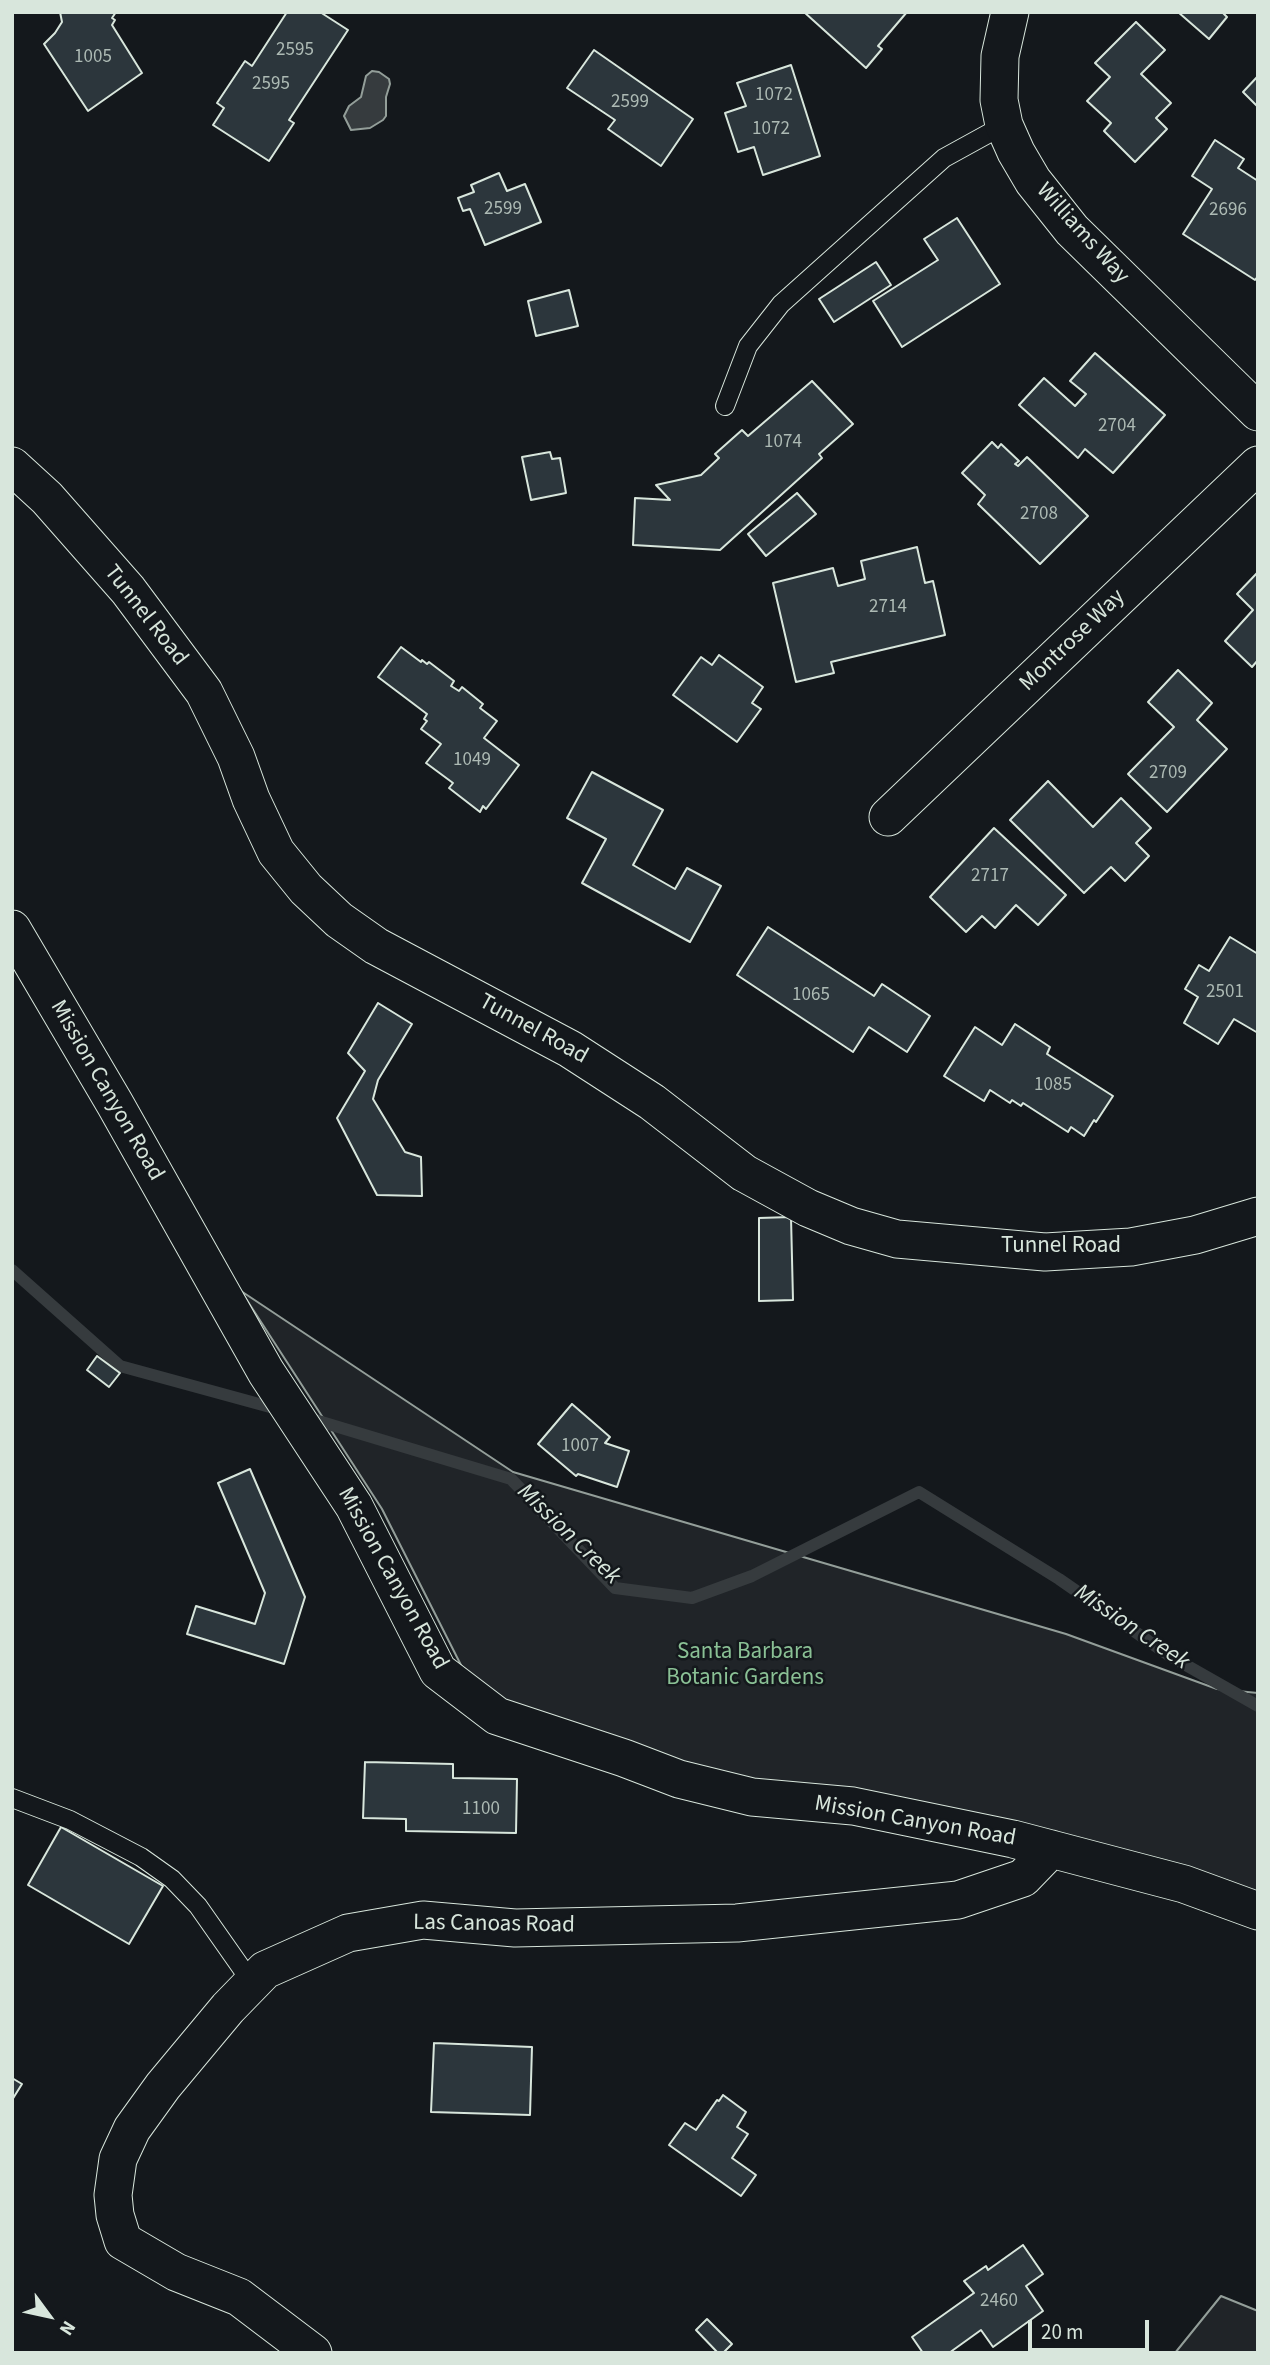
<!DOCTYPE html>
<style>
body{margin:0}
#map{position:relative;width:1270px;height:2365px;overflow:hidden;background:#14181c;font-family:"Source Sans 3",sans-serif}
canvas{display:block}
.frame{position:absolute;inset:0;border:14px solid #d8e6dc;pointer-events:none}
.north{position:absolute;left:14px;top:2281px;width:70px;height:70px;-webkit-text-stroke:5px #14181c;paint-order:stroke;rotate:123deg;font-size:19px;font-weight:700;line-height:28px;text-align:center;color:#d8e6dc}
.north::after{content:'';display:block;margin:auto;width:24px;height:32px;background:#d8e6dc;clip-path:polygon(50% 0,100% 100%,50% 72%,0 100%)}
.scale{position:absolute;left:1028px;top:2320px;width:121px;height:32px;box-sizing:border-box;border:4px solid #d8e6dc;border-top:0;padding-left:9px;font-size:21px;line-height:24px;white-space:nowrap;color:#d8e6dc;-webkit-text-stroke:5px #14181c;paint-order:stroke}
</style>
<div id="map">
<canvas width="1270" height="2365"></canvas>
<div class="frame"></div>
<div class="north">N</div>
<div class="scale">20 m</div>
</div>
<script>
const c = document.querySelector('canvas').getContext('2d');
c.lineJoin = 'round';
function paint(path, color) { c.fillStyle = color; c.fill(path, 'evenodd'); }
const shape = rows => new Path2D(rows.map(r => 'M' + r).join(''));
function trace(path, color, width, dash) { c.strokeStyle = color; c.lineWidth = width; c.lineCap = dash ? 'butt' : 'round'; c.setLineDash(dash || []); c.stroke(path); }
function write(font, color, halo, rows, align = 'center') {
  c.font = font + ' "Source Sans 3",sans-serif'; c.lineWidth = 5; c.setLineDash([]); c.textBaseline = 'middle'; c.strokeStyle = halo; c.fillStyle = color; for (const [text, x, y, turn = 0] of rows) {
    c.save(); c.translate(x, y); c.rotate((+turn || 0) * Math.PI / 180); c.textAlign = isNaN(turn) ? turn : align; if (halo) c.strokeText(text, 0, 0); c.fillText(text, 0, 0); c.restore();
  }
}
const green = shape([
 [241,1291,513,1472,1066,1634,1217,1689,1258,1693,1258,1904,780,1800,525,1719,466,1675,382,1509,241,1291],
 [1221,2296,1258,2311,1258,2353,1175,2353,1221,2296]
]);
paint(green, '#202428');
trace(green, '#939e99', 2);
const water = shape([
 [372,71,379,72,389,79,390,84,386,97,386,116,383,120,370,128,351,130,344,116,349,106,361,97,366,76,372,71]
]);
paint(water, '#363b3e');
trace(water, '#939e99', 2);
trace(shape([
 [12,1270,120,1366,281,1410],
 [305,1417,511,1479,615,1588,692,1598,752,1576,919,1492,1059,1579,1170,1656,1258,1706]
]), '#363b3e', 12);
const building = shape([
 [60,12,116,12,112,18,115,20,112,25,142,73,88,111,44,44,55,33,62,22,60,12],
 [287,12,320,12,348,30,289,120,294,123,269,161,213,125,224,108,217,103,245,61,252,66,287,12],
 [804,12,907,12,878,46,882,49,866,68,804,12],
 [1178,12,1222,12,1227,17,1209,39,1178,12],
 [1136,22,1165,50,1141,74,1171,103,1156,118,1167,129,1135,162,1104,131,1111,123,1087,101,1110,77,1095,63,1136,22],
 [594,50,693,119,661,166,608,129,615,120,567,88,594,50],
 [791,65,820,156,763,175,754,147,738,152,725,113,746,106,737,83,791,65],
 [1258,76,1258,107,1243,92,1258,76],
 [1215,140,1244,159,1238,168,1258,181,1258,276,1255,280,1183,234,1212,189,1192,176,1215,140],
 [499,173,507,191,525,184,541,222,485,245,470,209,463,211,458,198,474,192,471,185,499,173],
 [957,218,1000,284,902,347,873,301,938,260,924,239,957,218],
 [876,262,891,285,834,322,819,299,876,262],
 [569,290,578,326,536,336,528,301,569,290],
 [1095,353,1165,415,1113,473,1085,449,1078,458,1019,405,1044,378,1075,406,1086,394,1070,381,1095,353],
 [812,381,853,424,819,454,822,458,720,550,633,545,635,498,670,500,656,485,701,475,719,458,715,454,742,430,748,436,812,381],
 [992,442,998,448,1001,444,1019,461,1015,464,1018,466,1027,457,1088,516,1040,564,978,504,985,495,962,473,992,442],
 [550,452,552,459,560,458,566,493,531,500,522,457,550,452],
 [797,493,816,514,766,556,748,534,797,493],
 [917,547,925,583,933,581,945,635,831,662,834,673,796,682,773,583,833,568,838,586,865,579,861,561,917,547],
 [1258,572,1258,660,1252,667,1225,641,1253,610,1237,594,1258,572],
 [401,647,421,662,422,660,427,664,429,662,454,681,451,686,459,691,462,687,483,704,480,708,497,721,484,738,519,765,486,809,483,806,480,812,449,788,453,783,426,763,441,744,421,729,427,721,424,719,427,714,378,677,401,647],
 [719,655,763,687,752,703,761,709,737,742,673,695,701,657,712,665,719,655],
 [1178,670,1212,703,1197,720,1227,749,1167,812,1128,774,1174,727,1148,702,1178,670],
 [592,772,663,810,633,865,675,889,687,868,721,886,690,942,582,883,606,839,567,818,592,772],
 [1048,781,1093,827,1121,798,1151,828,1136,843,1149,856,1125,881,1111,867,1084,893,1010,820,1048,781],
 [994,828,1066,895,1038,925,1016,905,995,928,982,916,966,932,930,897,994,828],
 [768,927,874,996,882,984,930,1016,907,1052,869,1027,853,1052,737,975,768,927],
 [1230,937,1258,954,1258,1033,1234,1019,1218,1044,1184,1023,1198,997,1185,989,1199,965,1209,971,1230,937],
 [378,1003,412,1024,378,1080,373,1099,405,1152,421,1157,422,1196,377,1195,337,1118,365,1071,348,1053,378,1003],
 [1015,1024,1050,1047,1047,1054,1113,1096,1096,1122,1094,1120,1084,1136,1071,1127,1068,1132,1023,1103,1021,1106,1012,1100,1010,1103,990,1090,984,1101,944,1076,975,1027,1002,1045,1015,1024],
 [791,1217,793,1300,759,1301,759,1218,791,1217],
 [97,1356,120,1373,109,1387,87,1370,97,1356],
 [572,1404,610,1437,605,1443,629,1451,617,1487,578,1474,576,1476,538,1444,572,1404],
 [250,1469,305,1597,284,1664,187,1634,196,1606,255,1624,265,1593,218,1483,250,1469],
 [365,1762,453,1764,453,1778,517,1779,516,1833,406,1831,406,1819,363,1818,365,1762],
 [61,1827,163,1886,129,1944,28,1885,61,1827],
 [434,2043,532,2047,530,2115,431,2112,434,2043],
 [12,2078,22,2084,12,2100,12,2078],
 [723,2095,746,2112,737,2127,748,2134,732,2158,756,2175,741,2196,669,2145,685,2123,696,2130,717,2100,719,2101,723,2095],
 [1023,2245,1043,2274,1026,2286,1043,2311,993,2347,981,2330,949,2353,923,2353,912,2337,974,2293,964,2281,986,2266,988,2270,1023,2245],
 [707,2319,732,2344,723,2353,718,2353,696,2330,707,2319]
]);
paint(building, '#2c363c');
trace(building, '#d8e6dc', 2);
const lane = shape([
 [725,406,748,346,781,304,944,158,1004,125],
 [12,1798,70,1820,141,1857,172,1879,198,1906,252,1983]
]);
const street = shape([
 [1010,12,1000,56,999,100,1004,125,1016,152,1033,181,1072,230,1258,412],
 [12,466,47,498,128,590,204,692,236,757,251,799,276,852,306,889,339,920,376,946,570,1049,652,1102,744,1173,808,1208,851,1226,897,1239,1045,1252,1131,1247,1195,1235,1258,1216],
 [888,817,1258,465],
 [12,929,115,1104,266,1372,354,1506,438,1671,497,1716,624,1758,679,1779,752,1797,853,1806,1013,1839,1184,1884,1258,1911],
 [313,2353,239,2297,176,2272,123,2241,115,2215,113,2195,118,2159,132,2129,163,2086,228,2008,265,1970,348,1933,423,1920,515,1928,737,1923,958,1900,1023,1878,1051,1849]
]);
trace(lane, '#d8e6dc', 20);
trace(street, '#d8e6dc', 39);
trace(lane, '#14181c', 18);
trace(street, '#14181c', 37);
write('19px', '#adbab4', null, [
 ["2595",295,51],
 ["1005",93,58],
 ["2595",271,85],
 ["1072",774,96],
 ["2599",630,103],
 ["1072",771,130],
 ["2599",503,210],
 ["2696",1228,211],
 ["2704",1117,427],
 ["1074",783,443],
 ["2708",1039,515],
 ["2714",888,608],
 ["1049",472,761],
 ["2709",1168,774],
 ["2717",990,877],
 ["2501",1225,993],
 ["1065",811,996],
 ["1085",1053,1086],
 ["1007",580,1447],
 ["1100",481,1810],
 ["2460",999,2302]
]);
write('23px', '#d8e6dc', '#14181c', [
 ["Williams Way",1082,234,48],
 ["Tunnel Road",145,616,52],
 ["Montrose Way",1073,641,-44],
 ["Tunnel Road",533,1030,29],
 ["Mission Canyon Road",106,1091,60],
 ["Tunnel Road",1061,1247],
 ["Mission Canyon Road",392,1579,61],
 ["Mission Canyon Road",915,1822,10],
 ["Las Canoas Road",494,1925,1]
]);
write('23px', '#8ac095', '#14181c', [
 ["Santa Barbara",745,1653],
 ["Botanic Gardens",745,1679]
]);
write('italic 24px', '#d8e6dc', '#14181c', [
 ["Mission Creek",568,1535,44],
 ["Mission Creek",1131,1628,34]
]);
</script>
